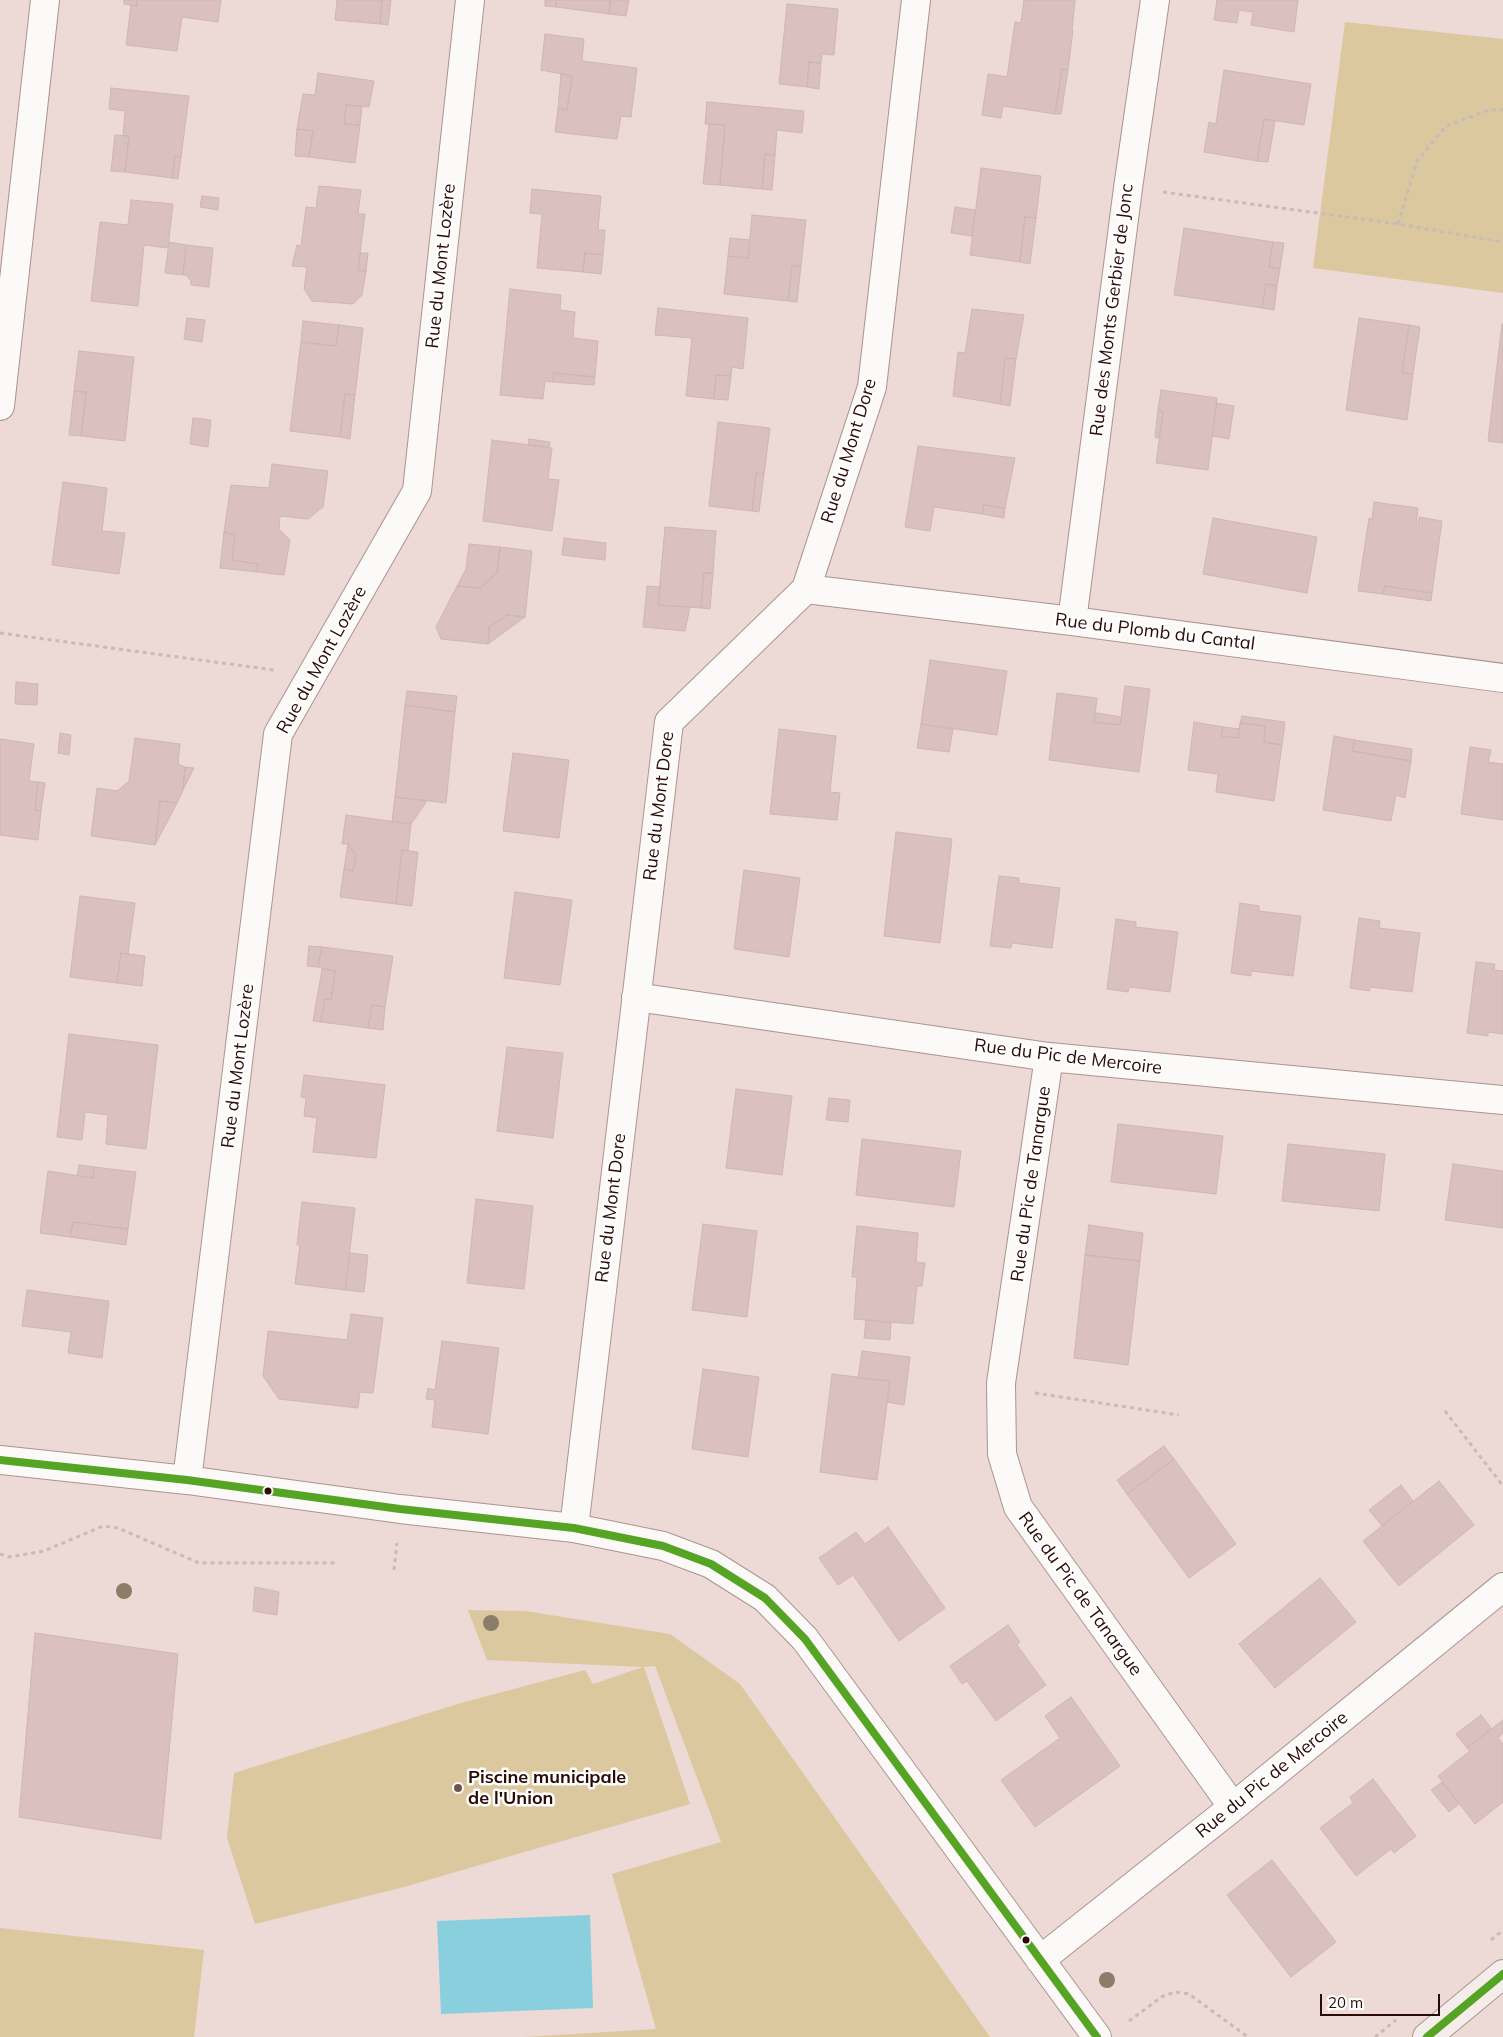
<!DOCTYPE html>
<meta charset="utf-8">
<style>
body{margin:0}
#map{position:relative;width:1503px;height:2037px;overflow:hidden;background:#edd9d5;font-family:Mulish,sans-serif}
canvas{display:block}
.scale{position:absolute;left:1320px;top:1994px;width:120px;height:22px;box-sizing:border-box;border:2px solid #2a0b06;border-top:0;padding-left:6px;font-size:15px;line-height:18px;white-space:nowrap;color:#2a0b06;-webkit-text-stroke:4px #fefefe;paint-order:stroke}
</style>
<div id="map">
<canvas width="1503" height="2037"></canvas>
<div class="scale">20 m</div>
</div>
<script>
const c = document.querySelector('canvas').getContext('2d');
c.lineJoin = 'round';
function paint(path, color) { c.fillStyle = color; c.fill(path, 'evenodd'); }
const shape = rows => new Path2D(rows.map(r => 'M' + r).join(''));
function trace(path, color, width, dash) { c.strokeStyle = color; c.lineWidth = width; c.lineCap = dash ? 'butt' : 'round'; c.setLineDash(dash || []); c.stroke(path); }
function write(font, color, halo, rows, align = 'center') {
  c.font = font + ' Mulish,sans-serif'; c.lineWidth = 5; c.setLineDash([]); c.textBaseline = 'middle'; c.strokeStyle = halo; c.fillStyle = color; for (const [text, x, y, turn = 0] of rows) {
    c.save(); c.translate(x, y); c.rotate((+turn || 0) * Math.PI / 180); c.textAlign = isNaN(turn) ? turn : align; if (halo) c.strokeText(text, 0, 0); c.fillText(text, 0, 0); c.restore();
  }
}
paint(shape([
 [1345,22,1503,39,1503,293,1313,268],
 [468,1610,525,1611,670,1634,740,1684,990,2037,525,2037,656,2029,612,1874,721,1842,655,1666,644,1667,690,1804,404,1887,255,1924,227,1838,234,1773,461,1703,585,1670,593,1684,643,1667,487,1660],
 [0,1928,204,1950,194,2037,0,2037]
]), '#dcc89f');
paint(shape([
 [590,1915,593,2008,441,2014,437,1921]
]), '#8acfdd');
const building = shape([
 [124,0,137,0,137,6,124,4,124,0],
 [137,0,221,0,218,22,182,17,177,51,126,45,131,5,137,6,137,0],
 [337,0,382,0,380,24,335,20,337,0],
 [382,0,391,0,388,25,380,24,382,0],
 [545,0,556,0,556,7,545,6,545,0],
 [556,0,610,0,609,14,556,7,556,0],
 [610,0,629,0,626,16,609,14,610,0],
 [1024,0,1075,0,1072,30,1073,30,1068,70,1062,69,1055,114,1003,106,1001,118,982,115,988,74,1007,77,1015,22,1021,23,1024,0],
 [1217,0,1298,0,1294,32,1251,25,1253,12,1239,10,1237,23,1214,20,1217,0],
 [787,4,838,9,834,55,822,54,821,63,809,62,807,87,779,84,787,4],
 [545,34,584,39,582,61,637,68,631,117,621,116,617,139,555,132,558,108,567,110,572,76,541,70,545,34],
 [809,62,821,63,819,89,807,87,809,62],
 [1062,69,1068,70,1061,114,1055,114,1062,69],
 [1224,70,1311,84,1304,125,1264,119,1257,161,1204,152,1209,122,1216,124,1224,70],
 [318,73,374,81,369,107,346,105,344,124,360,125,355,163,309,157,313,131,297,129,303,94,315,95,318,73],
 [561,74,572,76,567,110,558,108,561,74],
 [111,88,189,96,181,157,175,156,172,178,125,172,129,136,123,136,125,111,109,109,111,88],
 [707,102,804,111,802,133,777,130,775,155,765,154,762,189,720,185,725,125,705,124,707,102],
 [346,105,362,106,360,125,344,124,346,105],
 [1264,119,1275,121,1268,162,1257,161,1264,119],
 [709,124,725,125,720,185,703,184,709,124],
 [297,129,313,131,309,157,295,156,297,129],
 [115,135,129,136,125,172,111,171,115,135],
 [765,154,775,155,772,190,762,189,765,154],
 [175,156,181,157,178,179,172,178,175,156],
 [981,168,1041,176,1036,218,1025,217,1020,262,970,255,981,168],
 [319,186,361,190,358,214,365,214,358,270,366,271,362,295,353,304,312,301,304,289,307,267,292,266,297,245,301,246,306,207,316,208,319,186],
 [532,189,601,196,598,230,605,230,603,255,585,253,583,272,537,268,542,214,530,213,532,189],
 [202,196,219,198,218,210,200,207,202,196],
 [131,200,173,204,168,248,144,245,138,306,91,301,100,222,128,225,131,200],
 [955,207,975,210,972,236,951,233,955,207],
 [752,215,806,220,801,266,792,266,788,301,724,294,728,256,748,258,752,215],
 [1025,217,1036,218,1030,264,1020,262,1025,217],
 [1184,228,1273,242,1269,267,1280,269,1277,286,1266,284,1262,308,1174,295,1184,228],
 [730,238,750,240,748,258,728,256,730,238],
 [169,242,186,245,183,275,165,273,169,242],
 [1273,242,1284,243,1280,269,1269,267,1273,242],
 [186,245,213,248,209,287,191,285,191,281,186,275,183,275,186,245],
 [360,253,368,253,366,271,358,270,360,253],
 [585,253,603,255,601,274,583,272,585,253],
 [792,266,801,266,797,302,788,301,792,266],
 [1266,284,1277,286,1274,310,1262,308,1266,284],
 [510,289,561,295,560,310,575,312,573,338,598,341,595,377,554,373,553,382,545,381,543,399,500,395,510,289],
 [658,308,748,318,743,369,732,367,731,376,716,375,714,399,686,396,692,338,655,335,658,308],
 [972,309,1024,315,1016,359,1005,358,1000,404,953,396,958,352,965,353,972,309],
 [187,318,205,320,202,342,184,339,187,318],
 [1359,318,1409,325,1402,373,1413,374,1407,420,1346,410,1359,318],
 [303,321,339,325,336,346,301,342,303,321],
 [1502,324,1503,324,1503,443,1488,441,1502,324],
 [339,325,363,328,355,395,345,394,340,437,290,431,301,342,336,346,339,325],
 [1409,325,1420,327,1413,374,1402,373,1409,325],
 [79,351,134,357,125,441,81,436,86,392,74,391,79,351],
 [1005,358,1016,359,1010,406,1000,404,1005,358],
 [554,373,595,377,594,385,553,382,554,373],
 [716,375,731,376,728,400,714,399,716,375],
 [1161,390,1217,398,1208,470,1156,463,1163,412,1158,410,1161,390],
 [74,391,86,392,81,436,69,435,74,391],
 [345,394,355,395,350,439,340,437,345,394],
 [1217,403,1234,406,1229,439,1212,436,1217,403],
 [1158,410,1163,412,1159,438,1155,437,1158,410],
 [193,418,211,420,208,447,190,444,193,418],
 [718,422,770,428,764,474,756,473,752,511,709,506,718,422],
 [529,439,550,442,549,448,528,445,529,439],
 [492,440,552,448,548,479,559,480,552,531,483,521,492,440],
 [918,446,1015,458,1005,508,984,505,982,514,934,507,930,531,905,527,918,446],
 [272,464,328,471,323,507,308,519,280,516,279,529,290,540,284,575,257,572,258,564,232,560,235,535,224,532,231,485,269,488,272,464],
 [756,473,764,474,759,512,752,511,756,473],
 [63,482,107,488,102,531,125,533,119,574,52,565,63,482],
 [1374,502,1418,508,1416,525,1418,525,1419,517,1442,521,1432,593,1385,586,1383,594,1358,591,1369,518,1372,519,1374,502],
 [984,505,1005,508,1004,518,982,514,984,505],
 [1213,518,1317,537,1307,593,1203,574,1213,518],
 [665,527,716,531,713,573,704,573,701,608,658,605,665,527],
 [224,532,235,535,232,560,258,564,257,572,220,568,224,532],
 [564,538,606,543,605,560,562,555,564,538],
 [469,544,500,547,497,573,480,588,457,586,466,569,469,544],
 [500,547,532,551,525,617,507,615,489,627,488,644,441,639,436,627,457,586,480,588,497,573,500,547],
 [704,573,713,573,710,609,701,608,704,573],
 [647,586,660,587,658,605,690,607,685,631,643,627,647,586],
 [1385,586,1432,593,1431,601,1383,594,1385,586],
 [507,615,525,617,488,644,489,627,507,615],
 [930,660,1007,671,997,735,921,724,930,660],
 [16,682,38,684,37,705,15,704,16,682],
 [1125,686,1150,689,1139,772,1049,760,1057,693,1097,698,1094,722,1120,725,1125,686],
 [407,691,457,696,455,712,405,705,407,691],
 [405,705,455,712,446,803,395,797,405,705],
 [1096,713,1122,717,1120,725,1094,722,1096,713],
 [1242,716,1285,722,1282,745,1264,742,1265,726,1240,723,1242,716],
 [1194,722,1223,727,1221,736,1238,738,1240,723,1265,726,1264,742,1282,745,1274,801,1216,792,1218,774,1188,770,1194,722],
 [921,724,953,729,949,752,917,748,921,724],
 [1223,727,1240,729,1238,738,1221,736,1223,727],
 [779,729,836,736,830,792,840,793,837,820,770,814,779,729],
 [60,733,71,735,69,755,58,753,60,733],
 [1334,736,1355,740,1352,751,1411,761,1405,798,1396,795,1391,821,1323,810,1334,736],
 [135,738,180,744,178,764,185,767,183,790,177,803,160,801,155,845,91,836,97,788,117,791,129,781,135,738],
 [0,739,34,744,29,781,38,782,35,810,41,811,38,840,0,835,0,739],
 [1355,740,1412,749,1411,761,1352,751,1355,740],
 [1470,747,1491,750,1488,762,1503,764,1503,820,1461,814,1470,747],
 [513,753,569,760,559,838,503,831,513,753],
 [185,767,194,768,183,790,185,767],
 [38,782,45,783,41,811,35,810,38,782],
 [395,797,427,801,411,824,392,822,395,797],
 [160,801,177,803,155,845,160,801],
 [346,815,411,824,408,851,402,850,396,904,340,897,344,869,353,871,356,855,348,844,342,844,346,815],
 [896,832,952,839,940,943,884,936,896,832],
 [348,844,356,855,353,871,344,869,348,844],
 [402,850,418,852,412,906,396,904,402,850],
 [744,870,800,878,789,957,734,949,744,870],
 [999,876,1019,878,1019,883,1060,888,1052,948,1012,943,1011,948,990,946,999,876],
 [515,892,572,900,560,985,504,978,515,892],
 [80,896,135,903,128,954,121,953,117,983,70,977,80,896],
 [1240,903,1259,906,1259,911,1301,916,1293,976,1251,971,1251,976,1231,973,1240,903],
 [1359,918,1380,921,1379,928,1420,933,1412,992,1370,987,1370,991,1350,988,1359,918],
 [1116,919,1136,922,1136,927,1178,932,1170,992,1129,987,1128,992,1107,989,1116,919],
 [309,946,322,947,318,967,307,966,309,946],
 [322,947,393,956,385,1007,372,1005,368,1028,321,1022,325,999,331,1000,335,971,318,967,322,947],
 [121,953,145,956,142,986,117,983,121,953],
 [1476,962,1495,964,1494,970,1503,971,1503,1034,1488,1032,1488,1036,1467,1033,1476,962],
 [322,969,335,971,331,1000,325,999,321,1022,313,1021,322,969],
 [372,1005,385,1007,383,1030,368,1028,372,1005],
 [69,1034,158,1045,146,1149,106,1144,108,1115,85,1112,82,1140,57,1137,69,1034],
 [507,1047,563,1053,553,1138,497,1131,507,1047],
 [304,1075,385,1085,376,1158,313,1152,317,1118,304,1116,306,1098,301,1097,304,1075],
 [736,1089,792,1096,782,1175,726,1168,736,1089],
 [829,1098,850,1100,848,1122,826,1120,829,1098],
 [1118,1124,1223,1136,1216,1194,1111,1182,1118,1124],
 [862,1139,961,1151,954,1207,856,1195,862,1139],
 [1288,1144,1385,1154,1379,1211,1282,1201,1288,1144],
 [1453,1164,1503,1171,1503,1228,1445,1220,1453,1164],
 [79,1165,94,1167,93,1178,77,1176,79,1165],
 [94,1167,136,1172,128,1229,73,1222,70,1237,40,1233,48,1171,93,1178,94,1167],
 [476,1199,533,1206,524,1289,467,1283,476,1199],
 [302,1202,355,1208,345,1290,295,1284,300,1245,297,1245,302,1202],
 [73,1222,128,1229,126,1245,70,1237,73,1222],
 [703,1224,757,1231,747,1317,692,1310,703,1224],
 [1089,1225,1143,1233,1140,1261,1085,1255,1089,1225],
 [857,1226,918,1233,916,1262,925,1263,922,1286,917,1286,913,1324,854,1319,857,1277,852,1277,857,1226],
 [350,1253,368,1255,364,1292,345,1290,350,1253],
 [1085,1255,1140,1261,1128,1365,1074,1358,1085,1255],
 [27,1290,109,1301,102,1358,68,1353,71,1332,22,1326,27,1290],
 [351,1314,383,1318,373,1393,360,1392,358,1408,279,1399,263,1376,268,1331,347,1340,351,1314],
 [866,1320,891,1323,890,1340,864,1338,866,1320],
 [442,1341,499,1348,488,1434,432,1427,435,1400,426,1399,428,1388,435,1390,442,1341],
 [862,1351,910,1357,904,1405,887,1402,890,1381,858,1378,862,1351],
 [703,1369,759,1377,748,1457,692,1449,703,1369],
 [832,1374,890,1381,877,1480,820,1472,832,1374],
 [1164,1446,1174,1459,1127,1494,1117,1480,1164,1446],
 [1174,1459,1236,1544,1189,1578,1127,1494,1174,1459],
 [1439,1481,1474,1525,1399,1586,1363,1541,1439,1481],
 [1401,1485,1413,1501,1382,1526,1369,1510,1401,1485],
 [888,1527,945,1608,899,1641,853,1575,838,1585,819,1558,856,1532,865,1544,888,1527],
 [1320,1578,1356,1622,1275,1688,1239,1644,1320,1578],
 [255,1587,279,1592,277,1615,253,1611,255,1587],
 [1008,1625,1020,1642,1017,1645,1046,1685,996,1721,967,1681,962,1684,950,1666,1008,1625],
 [35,1633,178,1654,161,1839,19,1817,35,1633],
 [1071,1697,1120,1766,1035,1827,1001,1780,1060,1738,1045,1716,1071,1697],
 [1481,1715,1492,1729,1467,1748,1456,1734,1481,1715],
 [1503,1720,1503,1733,1498,1738,1503,1744,1503,1802,1475,1824,1438,1776,1470,1751,1467,1748,1503,1720],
 [1373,1779,1416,1836,1394,1853,1391,1849,1356,1876,1320,1828,1353,1803,1350,1797,1373,1779],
 [1442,1782,1459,1804,1449,1812,1431,1790,1442,1782],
 [1272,1860,1336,1942,1291,1977,1227,1895,1272,1860]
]);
paint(building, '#dac1c0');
trace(building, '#cfb6b6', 1);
const street = shape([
 [0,406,45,0],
 [806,589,1072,621,1503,678],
 [1072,621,1128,188,1155,0],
 [636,997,1049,1057,1503,1100],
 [1049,1057,1001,1383,1002,1454,1018,1507,1233,1807],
 [0,1460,187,1480,400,1509,574,1528,663,1546,711,1564,765,1598,805,1639,1097,2037],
 [187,1480,278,734,417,491,470,0],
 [574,1528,669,722,806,589,872,387,916,0],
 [1040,1960,1233,1807,1503,1587]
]);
const secondary = shape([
 [1427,2037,1503,1974]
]);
trace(street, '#ac948f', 30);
trace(secondary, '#ac948f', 30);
trace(shape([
 [1163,192,1398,224,1503,242],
 [1398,224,1417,161,1446,126,1489,110,1503,110],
 [0,633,274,670],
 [1035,1393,1179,1415],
 [1445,1411,1503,1486],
 [0,1554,9,1557,44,1551,103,1526,118,1528,199,1563,337,1563],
 [394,1570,397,1543],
 [1491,1940,1503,1930],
 [1129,2021,1163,1996,1176,1992,1189,1994,1248,2037],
 [1375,2037,1396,2020]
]), '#c5bcb9', 3, [4, 4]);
trace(street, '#fcf9f9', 28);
trace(secondary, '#f5edec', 28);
trace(shape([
 [0,1460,187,1480,400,1509,574,1528,663,1546,711,1564,765,1598,805,1639,1097,2037],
 [1427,2037,1503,1974]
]), '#56a423', 8);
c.fillStyle = '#8c7d68';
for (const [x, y] of [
 [124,1591],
 [491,1623],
 [1107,1980]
]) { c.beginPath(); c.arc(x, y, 8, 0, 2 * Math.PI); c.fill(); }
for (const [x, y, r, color] of [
 [268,1491,4.5,"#2a0b06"],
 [458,1788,5,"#6e534e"],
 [1026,1940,4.5,"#2a0b06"]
]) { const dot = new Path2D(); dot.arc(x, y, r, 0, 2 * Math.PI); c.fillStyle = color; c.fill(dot); trace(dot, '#fefefe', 2); }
write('18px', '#2a0b06', '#fefefe', [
 ["Rue du Mont Lozère",441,266,-84],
 ["Rue des Monts Gerbier de Jonc",1112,310,-83],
 ["Rue du Mont Dore",849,451,-73],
 ["Rue du Plomb du Cantal",1155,632,7],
 ["Rue du Mont Lozère",322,660,-61],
 ["Rue du Mont Dore",659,806,-83],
 ["Rue du Pic de Mercoire",1068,1057,7],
 ["Rue du Mont Lozère",238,1066,-83],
 ["Rue du Pic de Tanargue",1031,1184,-82],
 ["Rue du Mont Dore",611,1208,-83],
 ["Rue du Pic de Tanargue",1080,1594,54],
 ["Rue du Pic de Mercoire",1272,1775,-39]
]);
write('bold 18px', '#2a0b06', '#fefefe', [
 ["Piscine municipale",468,1778],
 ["de l'Union",468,1799]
], 'left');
</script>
